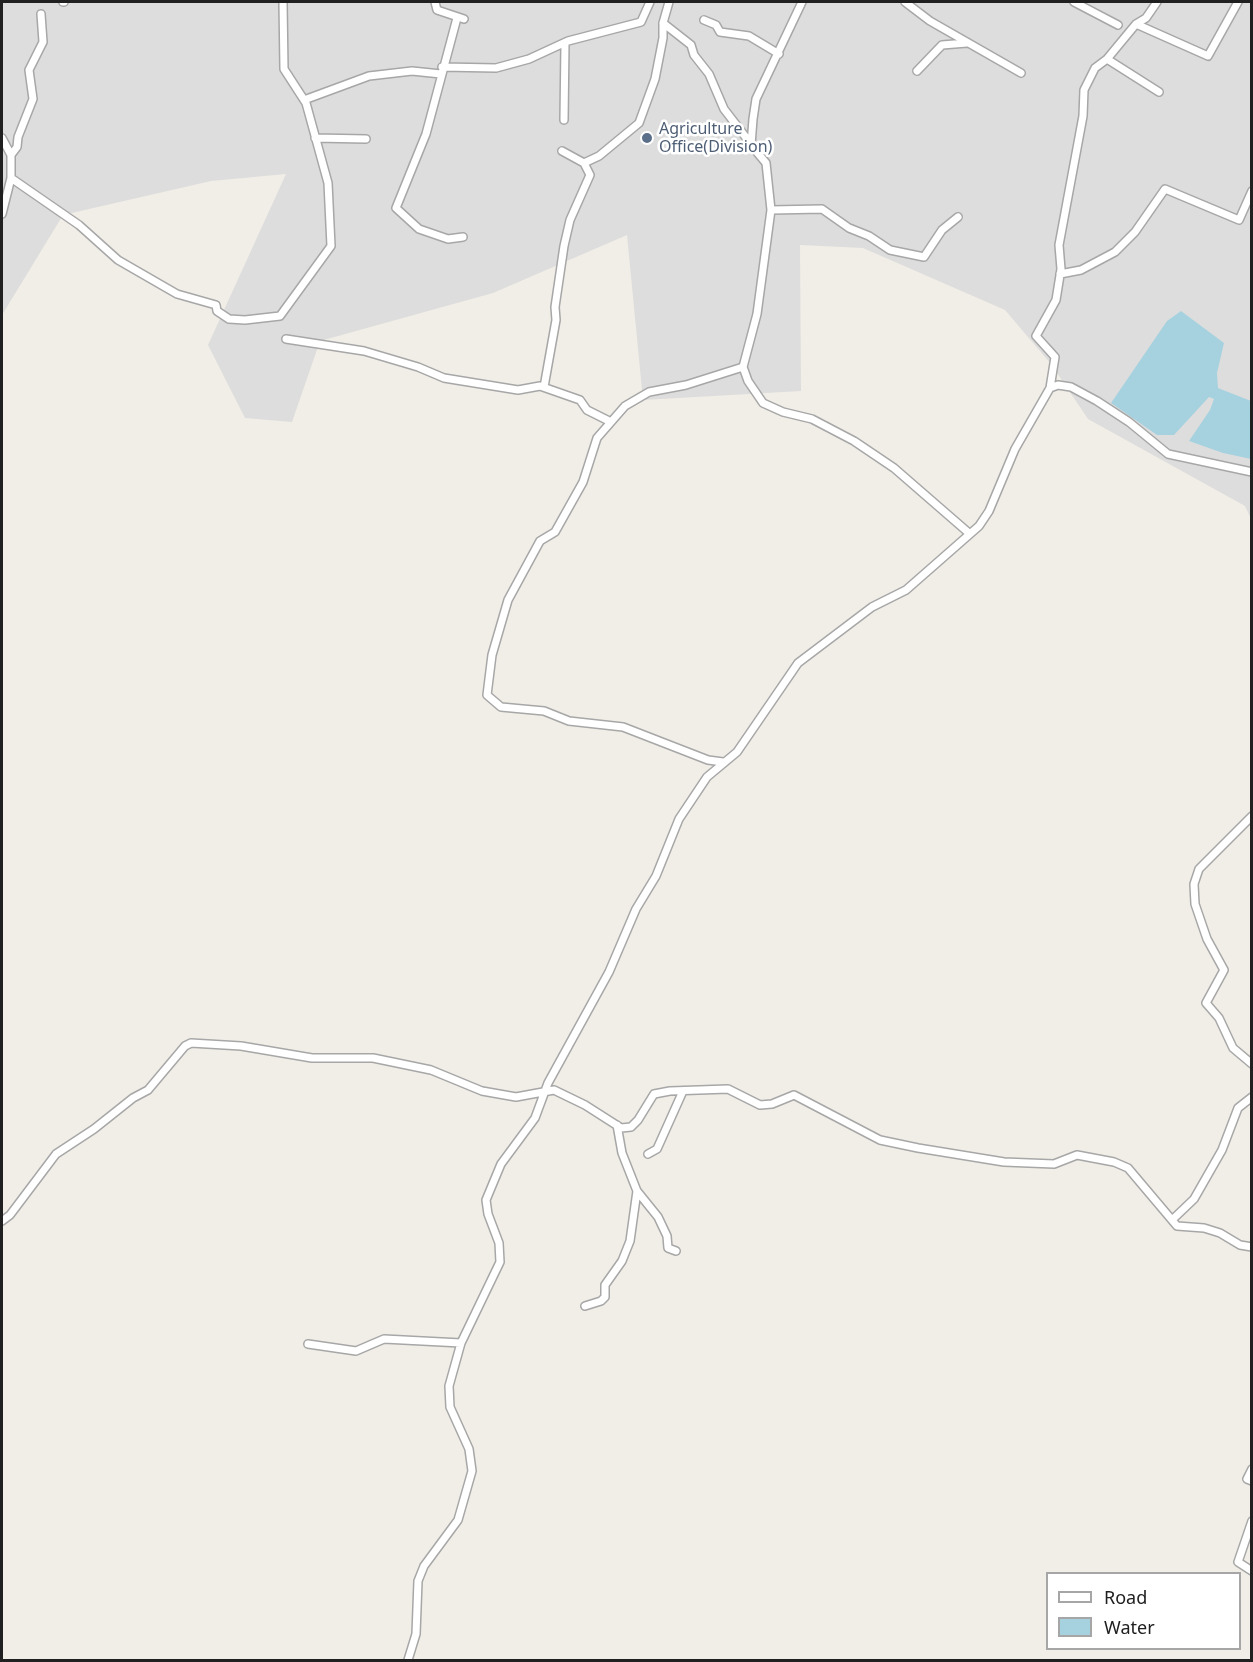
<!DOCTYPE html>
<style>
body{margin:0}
#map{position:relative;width:1253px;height:1662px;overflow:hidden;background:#f1eee7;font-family:"Noto Sans",sans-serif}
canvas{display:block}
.frame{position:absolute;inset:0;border:3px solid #202020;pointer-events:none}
.legend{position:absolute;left:1046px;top:1572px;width:195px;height:78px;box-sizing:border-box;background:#fff;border:2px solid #a6a6a6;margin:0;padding:8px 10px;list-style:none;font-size:18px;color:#202020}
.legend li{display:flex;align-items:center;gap:12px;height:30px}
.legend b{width:30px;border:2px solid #a6a6a6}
</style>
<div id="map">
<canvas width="1253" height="1662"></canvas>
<div class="frame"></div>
<ul class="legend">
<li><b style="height:8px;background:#fff"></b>Road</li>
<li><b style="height:16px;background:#a6d2df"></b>Water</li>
</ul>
</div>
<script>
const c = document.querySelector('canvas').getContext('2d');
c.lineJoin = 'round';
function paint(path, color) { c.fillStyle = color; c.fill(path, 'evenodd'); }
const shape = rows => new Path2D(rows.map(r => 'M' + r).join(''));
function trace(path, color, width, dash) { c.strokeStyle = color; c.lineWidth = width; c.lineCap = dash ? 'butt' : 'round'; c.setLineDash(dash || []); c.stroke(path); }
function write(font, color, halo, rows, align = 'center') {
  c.font = font + ' "Noto Sans",sans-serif'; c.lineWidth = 5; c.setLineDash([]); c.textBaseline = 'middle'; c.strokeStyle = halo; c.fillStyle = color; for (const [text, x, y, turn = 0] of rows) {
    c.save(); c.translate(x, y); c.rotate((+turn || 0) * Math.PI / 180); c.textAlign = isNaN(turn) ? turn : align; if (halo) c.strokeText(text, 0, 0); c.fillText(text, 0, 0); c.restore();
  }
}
paint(shape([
 [2,2,1251,2,1251,519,1245,506,1088,419,1051,364,1005,310,863,248,800,245,801,391,643,400,627,235,493,293,320,341,292,422,245,418,208,345,286,174,211,181,63,215,2,315]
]), '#dedddd');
paint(shape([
 [1181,311,1224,343,1217,373,1218,388,1251,401,1251,459,1223,453,1189,441,1210,410,1214,399,1209,397,1174,435,1157,435,1111,403,1167,321]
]), '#a6d2df');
const minor = shape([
 [63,2,64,2],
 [435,2,437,10,464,19],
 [802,2,756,99,753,119,751,145,766,163,771,210,757,314,743,367,748,381,763,403,783,412,812,419,854,441,894,468,970,534],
 [905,2,930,21,1021,73],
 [1074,2,1118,25],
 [457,18,426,134,396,208,419,229,448,239,463,237],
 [704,20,716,25,720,32,749,36,779,54],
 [663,23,691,45,694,55,709,74,724,109,751,144],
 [1136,24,1146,18,1157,2],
 [1107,59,1136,24,1208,56,1238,2],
 [442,67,496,68,529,59,568,41,641,22,650,2],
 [917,71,942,45,967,43],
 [304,100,369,76,412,71,441,74],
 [564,120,565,43],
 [2,138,11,155,11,178,79,225,118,260,177,294,216,305,217,311,229,319,245,320,280,316,331,246,328,183,306,103,284,69,283,2],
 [315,138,366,139],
 [562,151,584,163,599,156,639,123,655,79,663,38,663,23,669,2],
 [11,155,17,147,18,137,33,99,29,70,43,42,41,14],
 [771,210,822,209,849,228,869,236,890,250,924,257,942,230,958,217],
 [2,214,11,178],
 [1060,274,1081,270,1115,252,1135,232,1165,189,1239,220,1252,191],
 [286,339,364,351,418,367,444,378,518,390,540,386,580,400,587,410,611,422],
 [544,387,556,320,555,307,564,246,570,220,590,175,584,163],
 [1050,388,1055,357,1036,336,1056,300,1061,269,1059,245,1083,116,1084,90,1095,68,1107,59,1159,92],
 [723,762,708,760,623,727,569,721,544,711,501,707,487,695,492,655,508,600,540,541,555,532,583,482,597,438,625,406,649,392,686,385,743,367],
 [1252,816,1199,869,1194,884,1195,904,1207,939,1224,970,1206,1003,1219,1018,1233,1048,1252,1064],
 [648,1154,657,1149,683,1091],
 [637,1191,658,1217,667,1236,668,1248,676,1251],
 [1172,1220,1194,1199,1222,1150,1238,1108,1252,1097],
 [2,1221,10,1215,56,1154,94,1129,133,1098,148,1090,185,1046,191,1043,241,1046,312,1058,373,1058,431,1070,482,1091,516,1097,554,1090,585,1105,621,1128,631,1127,638,1120,654,1094,670,1091,728,1089,760,1105,772,1104,794,1095,880,1140,918,1148,1004,1162,1054,1164,1077,1155,1114,1162,1128,1168,1177,1226,1204,1228,1220,1233,1240,1245,1252,1247],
 [585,1306,601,1301,605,1297,605,1285,622,1261,630,1241,637,1191,622,1153,617,1125],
 [308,1344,356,1351,384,1339,461,1343],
 [1252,1469,1247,1479,1252,1481],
 [1252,1521,1238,1562,1252,1571],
 [408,1660,416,1634,418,1581,424,1566,458,1520,472,1471,469,1449,450,1407,449,1386,461,1343,500,1262,499,1243,488,1214,486,1200,501,1164,535,1118,548,1083,609,972,636,909,656,876,679,819,707,777,737,752,798,663,872,607,906,590,979,526,989,511,1015,449,1050,388,1058,385,1071,387,1097,401,1129,422,1168,454,1252,472]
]);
trace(minor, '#a7a7a7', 10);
trace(minor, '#fff', 7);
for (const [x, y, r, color] of [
 [647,138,6,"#5c6f8a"]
]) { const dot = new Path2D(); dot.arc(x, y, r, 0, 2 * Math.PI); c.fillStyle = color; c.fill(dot); trace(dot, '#fff', 2); }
write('16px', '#4e5e75', '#fff', [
 ["Agriculture",659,129],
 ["Office(Division)",659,147]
], 'left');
</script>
